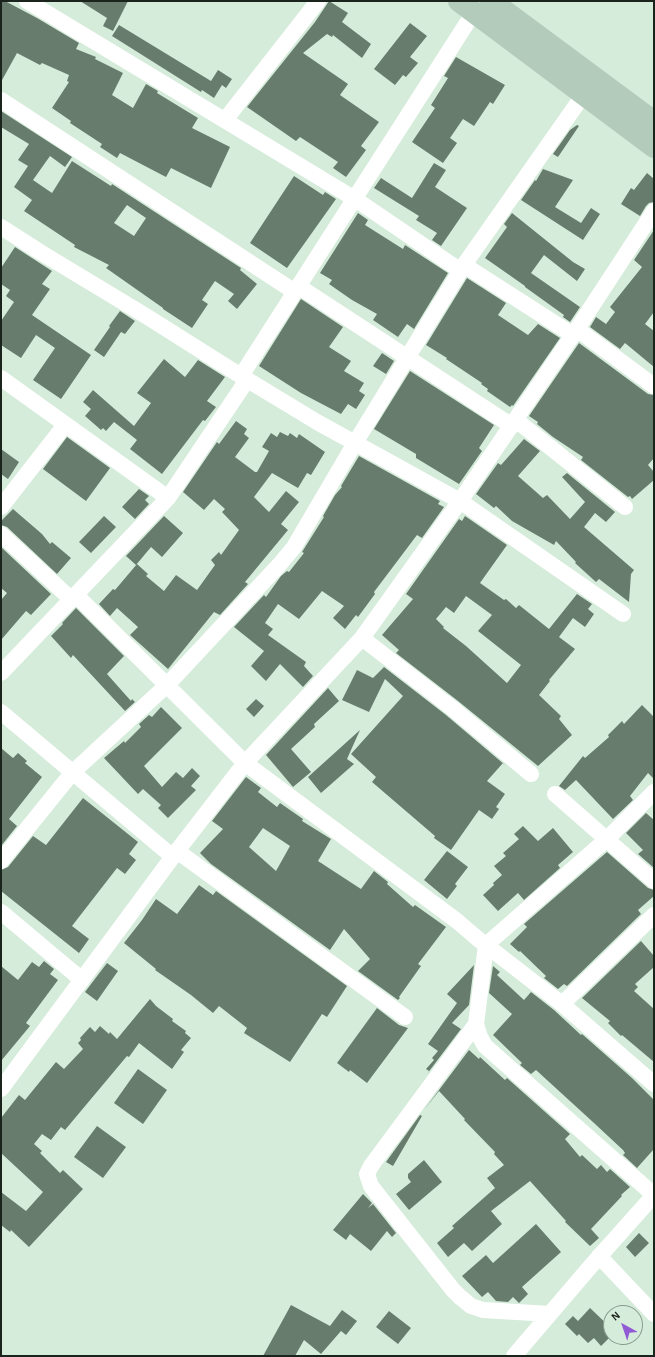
<!DOCTYPE html>
<style>
body{margin:0}
#map{position:relative;width:655px;height:1357px;overflow:hidden;background:#d6ecdb;font-family:"Alegreya Sans",sans-serif}
canvas{display:block}
.frame{position:absolute;inset:0;border:2px solid #1b231d;pointer-events:none}
.north{position:absolute;left:603px;top:1305px;width:40px;height:40px;box-sizing:border-box;background:#d6ecdb;border:1px solid #8b9c8f;border-radius:50%;rotate:320deg;font-size:11px;font-weight:700;line-height:16px;text-align:center;color:#1b231d}
.north::after{content:'';display:block;margin:auto;width:14px;height:18px;background:#915bd4;clip-path:polygon(50% 0,100% 100%,50% 72%,0 100%)}
</style>
<div id="map">
<canvas width="655" height="1357"></canvas>
<div class="frame"></div>
<div class="north">N</div>
</div>
<script>
const c = document.querySelector('canvas').getContext('2d');
c.lineJoin = 'round';
function paint(path, color) { c.fillStyle = color; c.fill(path, 'evenodd'); }
const shape = rows => new Path2D(rows.map(r => 'M' + r).join(''));
function trace(path, color, width, dash) { c.strokeStyle = color; c.lineWidth = width; c.lineCap = dash ? 'butt' : 'round'; c.setLineDash(dash || []); c.stroke(path); }
paint(shape([
 [1,1,5,1,37,18,79,43,76,49,96,57,95,59,123,73,112,95,133,108,146,84,158,91,157,93,198,118,192,128,230,147,211,188,171,168,166,177,120,153,117,158,100,147,102,144,70,123,71,121,52,108,69,82,67,81,69,75,42,63,40,65,17,53,1,82],
 [80,1,128,1,113,31,103,26,107,18],
 [329,1,348,13,342,22,371,44,362,58,333,35,332,37,327,34,303,53,348,84,340,95,379,122,361,146,366,150,346,177,333,168,338,162,300,137,296,141,247,107,315,22],
 [410,23,427,36,410,57,418,63,406,77,403,75,395,85,374,69],
 [119,25,211,81,218,70,232,79,226,88,222,85,214,98,202,90,201,92,112,36],
 [456,57,505,85,493,104,490,102,474,126,463,119,450,138,457,143,443,163,412,142,435,108,431,105,448,78,444,76],
 [1,111,72,157,65,167,50,156,33,180,52,193,72,161,111,186,112,184,241,268,240,270,257,284,237,309,228,301,234,294,215,281,202,300,208,304,192,328,163,309,163,308,106,268,109,265,74,247,75,245,24,211,32,200,14,187,28,166,18,160,29,144,1,127],
 [127,205,146,218,134,236,114,223],
 [577,125,579,126,558,157,553,154,570,130],
 [434,163,446,170,435,187,467,208,441,246,432,240,437,233,416,220,419,216,374,188,381,178,412,198],
 [543,169,573,180,555,207,581,223,591,208,600,214,583,240,521,200,535,180,536,181],
 [647,173,654,179,654,202,649,203,646,206,640,216,621,204,631,188,634,190],
 [294,176,323,195,325,192,336,199,287,268,250,243],
 [358,213,368,220,365,225,403,249,405,245,448,273,414,329,407,324,398,337,373,320,377,314,352,300,329,284,332,280,320,273],
 [512,213,573,262,585,269,577,281,544,255,531,273,580,307,570,322,563,317,564,315,525,287,525,286,485,258,507,227,504,224],
 [654,230,654,312,645,324,654,331,654,367,625,343,620,349,590,327,596,317,606,324,615,312,610,307,642,267,634,260],
 [15,247,52,271,42,284,50,289,32,315,91,355,61,399,33,380,55,348,36,335,21,358,1,345,1,321,14,302,6,296,10,290,1,284,1,268],
 [467,278,506,303,498,315,528,335,538,324,560,338,513,406,512,405,510,407,487,391,488,389,481,384,482,383,446,359,447,358,426,345],
 [301,299,343,327,329,347,351,361,344,371,364,383,359,391,365,395,356,409,348,404,341,414,301,393,259,366],
 [120,311,135,321,125,334,121,332,104,357,94,350,110,327,109,326],
 [579,343,648,394,654,395,654,458,648,465,654,472,654,480,632,499,630,496,628,497,581,460,583,457,553,437,537,424,538,422,529,416],
 [382,353,394,361,386,374,373,366],
 [164,359,185,377,198,360,225,377,207,401,216,407,205,421,203,420,162,474,130,449,137,440,114,422,106,431,103,428,101,430,85,416,91,409,83,402,93,390,134,426,151,403,137,393],
 [410,371,494,425,479,448,482,451,459,484,416,458,416,454,374,429],
 [236,421,247,429,244,434,249,438,235,457,255,472,257,472,269,451,262,447,271,433,277,437,280,432,288,436,290,433,297,438,299,434,325,452,311,475,307,473,298,488,272,473,254,497,269,512,286,491,299,502,281,524,288,530,245,582,248,584,220,615,214,612,168,669,130,635,138,627,117,608,110,616,99,604,113,589,115,590,137,564,148,574,146,576,164,591,176,575,197,590,215,565,211,560,219,552,221,555,239,530,222,512,225,509,214,499,204,510,183,492,217,442,219,444],
 [67,437,110,468,86,501,43,469],
 [524,439,540,451,518,476,543,498,547,495,570,519,585,502,562,477,567,473,615,512,606,522,595,513,584,527,634,570,631,574,629,602,599,579,596,582,575,563,576,562,556,541,554,545,512,521,496,506,494,508,476,494,498,463,501,465],
 [1,449,19,462,8,479,1,474],
 [359,456,440,501,438,504,444,507,422,538,417,535,374,592,375,594,358,617,356,615,345,629,333,618,344,606,322,591,299,619,278,604,265,623,273,629,268,635,306,662,304,666,313,676,303,687,280,664,266,681,251,666,264,651,234,627,264,595,266,597,281,576,287,571,289,572,304,553,302,552,324,517,323,516,335,495,342,487,341,486],
 [139,489,149,496,145,500,149,504,135,519,122,507],
 [13,509,42,534,50,544,52,542,71,558,57,574,7,527,1,525,1,521],
 [104,516,116,527,91,553,79,542],
 [164,516,183,533,162,557,151,547,136,565,126,556],
 [465,516,507,545,480,583,504,600,506,599,516,608,519,605,549,629,577,594,592,604,588,609,594,614,585,627,573,618,559,637,575,649,549,680,550,681,539,695,561,716,559,719,572,735,538,766,458,701,396,653,399,650,382,635,413,599,406,594,459,519,462,521],
 [466,596,492,615,478,631,521,665,507,683,466,646,443,628,444,627,436,619,446,607,454,613],
 [1,547,51,594,31,615,26,611,1,640,1,600,7,593,1,588],
 [76,608,124,656,107,674,131,701,132,699,135,702,125,711,73,655,71,658,51,636,63,624,62,623],
 [384,667,446,715,505,765,503,763,487,781,505,794,496,807,499,809,492,819,479,810,451,850,434,838,435,836,372,782,376,777,351,754,403,696,385,679,369,712,342,700,357,670,373,678],
 [328,688,339,701,314,724,315,727,291,749,311,772,293,787,266,755],
 [256,699,264,706,254,717,246,709],
 [642,705,654,717,654,779,648,773,630,796,633,800,613,819,576,780,565,790,559,786,583,756,585,758,609,737,608,735,622,721,624,724],
 [161,707,182,728,144,766,162,787,176,772,183,778,192,768,200,776,191,786,196,790,168,818,158,808,161,805,143,789,138,794,104,758,124,741,125,743,141,727,139,724,149,715,152,717],
 [360,730,347,759,354,764,321,793,308,777],
 [1,748,13,758,18,753,27,761,25,763,42,777,9,819,17,826,1,846],
 [246,777,261,788,258,792,277,807,280,803,303,819,302,821,331,839,318,861,361,889,374,871,388,882,387,884,413,907,415,905,446,927,418,964,421,966,399,997,400,998,398,1000,358,971,370,959,344,929,330,950,211,864,200,853,223,829,212,821],
 [263,828,290,846,276,871,249,847],
 [83,798,138,842,129,854,136,860,125,874,117,868,72,926,89,939,79,953,1,891,1,870,8,867,33,836,46,845],
 [646,813,654,820,654,868,638,854,643,850,626,833],
 [523,826,538,841,553,828,573,852,558,865,560,868,524,900,518,893,498,911,483,895,494,885,493,883,502,875,494,866,506,856,503,853,519,839,514,834],
 [447,851,468,867,455,884,457,886,447,899,424,880],
 [607,852,648,888,654,890,654,896,638,910,641,914,567,986,564,984,558,989,544,978,546,976,520,951,519,952,510,944,527,927,524,924],
 [199,885,213,895,216,891,347,986,327,1017,322,1014,290,1062,244,1033,247,1028,219,1006,213,1013,191,995,155,970,156,969,124,943,142,920,156,899,177,914],
 [641,941,654,956,654,967,635,984,638,987,634,991,654,1009,654,1062,622,1035,621,1036,608,1023,610,1021,582,998],
 [44,961,54,969,50,974,58,980,26,1023,30,1026,1,1061,1,966,18,980,32,962,39,967],
 [107,963,118,971,97,1001,85,992],
 [474,965,469,1005,452,1023,461,1029,427,1074,429,1071,426,1069,434,1060,432,1058,438,1051,428,1044,457,1003,447,994],
 [493,966,500,972,497,975,524,1000,531,992,554,1010,581,1035,582,1034,632,1078,654,1100,654,1149,637,1168,623,1155,625,1153,623,1150,594,1123,536,1070,531,1074,520,1065,522,1063,493,1035,512,1014,489,993],
 [150,999,156,1006,173,1019,172,1021,186,1031,185,1033,191,1038,181,1050,184,1052,172,1069,139,1043,129,1057,127,1056,65,1130,61,1127,51,1140,42,1134,34,1144,42,1151,40,1153,60,1173,63,1170,83,1189,29,1247,11,1230,10,1232,1,1225,1,1192,26,1211,43,1192,1,1153,1,1118,19,1095,25,1100,56,1062,64,1069,83,1049,78,1043,81,1040,80,1038,90,1027,95,1032,100,1026,109,1034,110,1032,117,1039],
 [377,1008,399,1025,408,1028,367,1083,350,1070,349,1072,337,1063],
 [469,1050,479,1059,480,1057,505,1080,507,1078,570,1134,565,1139,580,1157,582,1155,597,1169,601,1165,607,1172,610,1169,630,1187,621,1195,622,1196,591,1229,599,1238,590,1246,565,1222,566,1221,530,1181,491,1211,502,1224,472,1251,464,1243,448,1257,437,1243,454,1228,452,1226,495,1188,487,1178,504,1165,494,1154,495,1152,464,1120,465,1119,439,1091,424,1110],
 [138,1069,167,1090,143,1124,114,1103],
 [420,1115,422,1116,393,1166,386,1162],
 [97,1126,126,1147,103,1178,74,1157],
 [424,1160,442,1182,409,1210,396,1194,411,1182,408,1178,408,1174],
 [363,1194,372,1203,368,1208,373,1204,396,1233,392,1237,387,1231,371,1251,350,1234,346,1240,333,1230],
 [536,1224,561,1252,522,1287,528,1294,519,1303,513,1297,508,1302,496,1301,488,1292,482,1297,462,1276,486,1255,493,1263],
 [639,1233,649,1243,635,1257,626,1247],
 [291,1305,330,1326,342,1310,357,1321,346,1335,341,1331,321,1354,304,1340,295,1356,263,1356],
 [590,1308,611,1328,611,1336,601,1346,594,1338,588,1343,579,1334,577,1336,565,1324,573,1316,578,1321],
 [389,1311,411,1328,398,1344,376,1327]
]), '#677c6d');
trace(shape([
 [27,1,355,199,461,271],
 [1,100,295,292],
 [225,120,318,1],
 [1,227,40,252,146,316,241,376,317,422,460,501,623,614],
 [464,265,573,335],
 [298,286,512,426],
 [577,329,654,386],
 [241,376,474,12],
 [1,378,168,498],
 [516,420,625,507],
 [1,507,65,425],
 [1,534,72,600],
 [76,595,245,763,457,921,478,939,562,1004,654,1084],
 [362,638,452,708,531,774],
 [1,673,168,498,247,380],
 [1,712,173,857],
 [555,794,654,881],
 [177,851,405,1017],
 [1,861,72,773,167,685,280,564,294,547,355,443,464,265,584,94],
 [1,912,82,980],
 [562,1004,654,915],
 [476,1024,371,1166,367,1174,371,1186,453,1290,460,1297,471,1306,483,1310,550,1314],
 [1,1089,177,851,245,763,362,638,460,501,577,329,654,211],
 [654,1195,485,1046,480,1037,476,1024,486,945,607,839,654,792],
 [599,1256,654,1314],
 [514,1356,590,1267,654,1195]
]), '#fff', 16);
trace(shape([
 [459,1,654,147],
 [491,1,654,122]
]), '#b2cbbb', 22);
</script>
